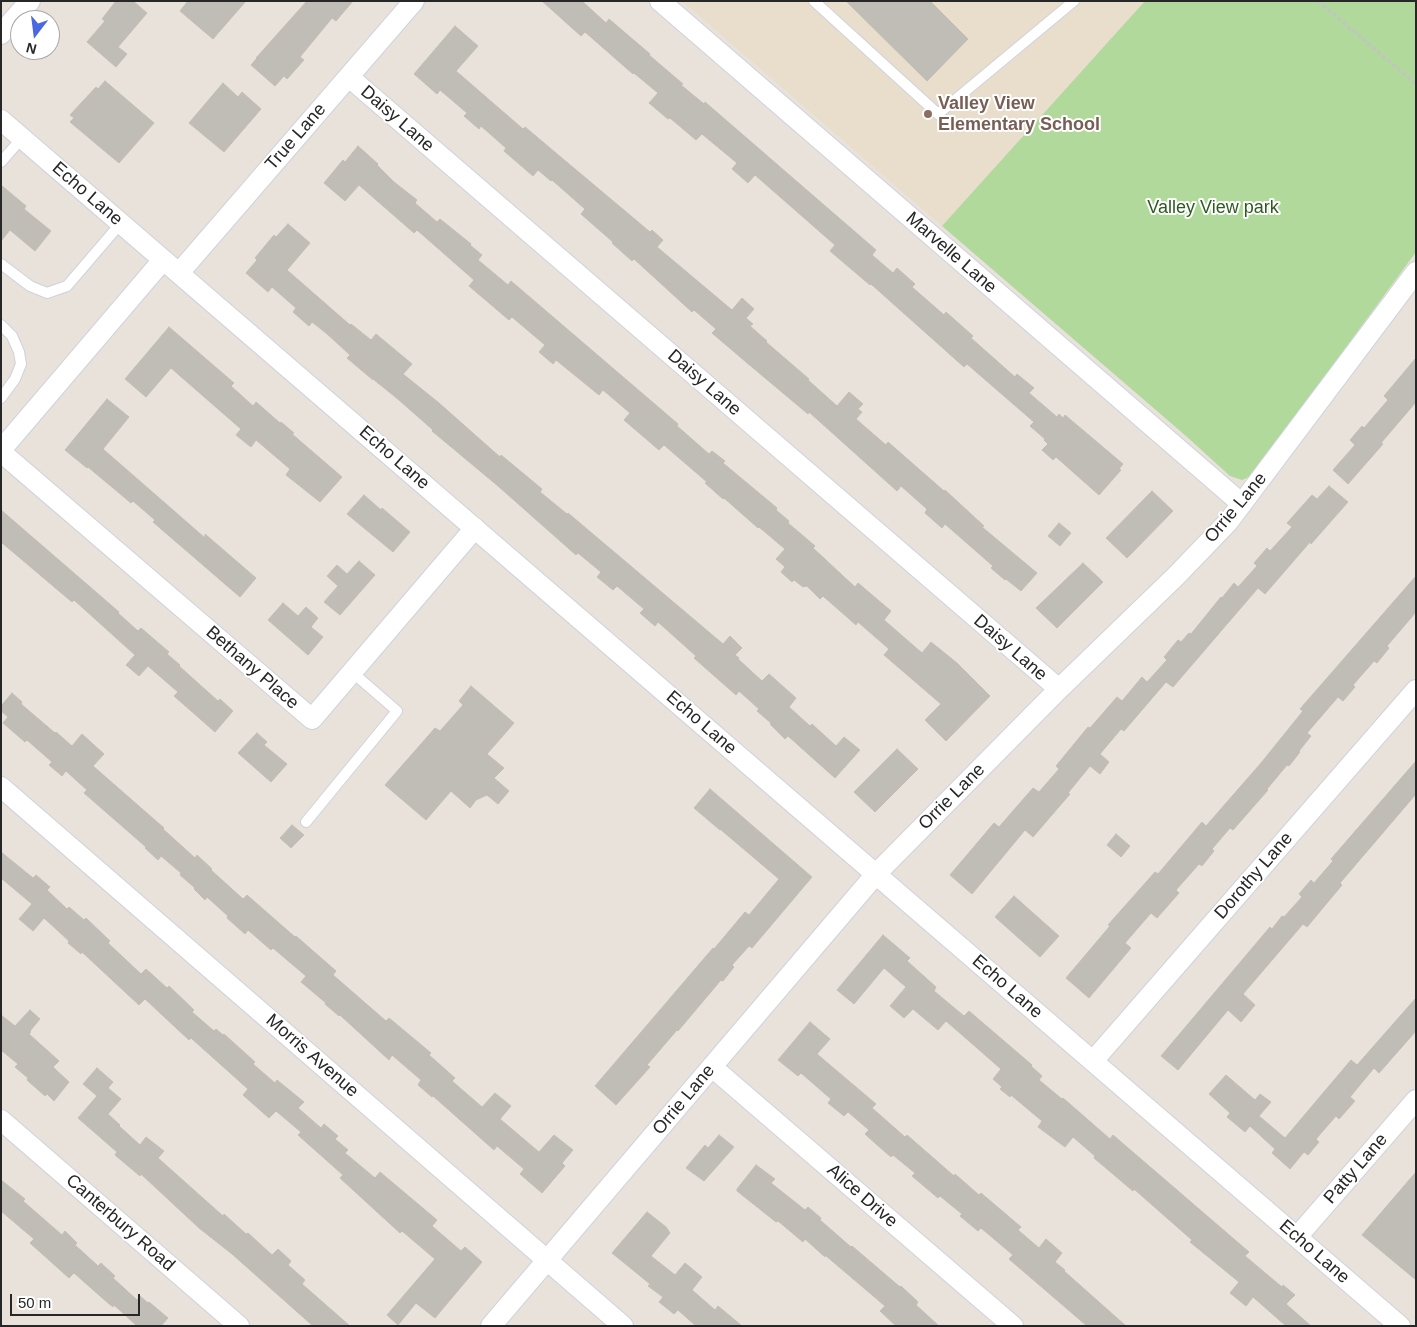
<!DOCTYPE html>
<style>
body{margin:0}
#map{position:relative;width:1417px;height:1327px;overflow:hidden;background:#e8e2da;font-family:Arial,sans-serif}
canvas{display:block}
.frame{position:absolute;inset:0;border:2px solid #272727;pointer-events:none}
.north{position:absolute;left:10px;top:10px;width:50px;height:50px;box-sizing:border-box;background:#fff;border:1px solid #a9a9a9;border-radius:50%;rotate:195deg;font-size:14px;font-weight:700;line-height:20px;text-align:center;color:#272727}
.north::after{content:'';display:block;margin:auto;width:18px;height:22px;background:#4b68e3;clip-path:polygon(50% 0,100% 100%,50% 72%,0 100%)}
.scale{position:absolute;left:10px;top:1294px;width:130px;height:22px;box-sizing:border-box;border:2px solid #272727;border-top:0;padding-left:6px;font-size:15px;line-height:18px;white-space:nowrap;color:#272727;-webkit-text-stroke:4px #fff;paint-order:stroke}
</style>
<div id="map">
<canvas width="1417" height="1327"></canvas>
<div class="frame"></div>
<div class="north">N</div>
<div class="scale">50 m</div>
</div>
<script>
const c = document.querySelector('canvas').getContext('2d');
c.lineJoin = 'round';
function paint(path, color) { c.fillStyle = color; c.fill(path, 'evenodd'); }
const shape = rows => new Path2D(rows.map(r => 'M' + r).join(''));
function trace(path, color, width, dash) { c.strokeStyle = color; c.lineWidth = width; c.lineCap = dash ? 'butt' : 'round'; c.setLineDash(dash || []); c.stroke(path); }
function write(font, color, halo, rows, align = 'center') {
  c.font = font + ' Arial,sans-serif'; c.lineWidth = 4; c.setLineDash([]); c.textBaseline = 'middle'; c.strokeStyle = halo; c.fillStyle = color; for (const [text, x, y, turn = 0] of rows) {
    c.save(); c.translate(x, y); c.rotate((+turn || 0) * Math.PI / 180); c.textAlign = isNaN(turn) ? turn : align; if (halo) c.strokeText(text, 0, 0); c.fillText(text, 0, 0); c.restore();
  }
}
paint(shape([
 [682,1,1145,1,942,226]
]), '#e8decb');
paint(shape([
 [1145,1,1416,1,1416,252,1251,476,1242,480,1230,476,1186,436,942,226]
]), '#b1d99c');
const building = shape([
 [116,1,133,1,147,13,118,47,127,54,116,67,87,42,105,21,102,19,116,1],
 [188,1,246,1,213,39,180,11,188,1],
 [307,1,353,1,336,21,332,18,300,57,304,60,287,79,284,76,275,86,251,65,257,58,256,58,307,1],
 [542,1,582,1,606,23,609,19,650,54,649,55,683,84,681,85,704,104,705,102,876,250,872,255,893,273,897,268,915,284,912,287,944,315,946,312,973,336,971,338,1015,377,1017,374,1034,388,1029,393,1057,417,1059,414,1063,418,1065,415,1123,464,1119,469,1121,470,1099,495,1056,457,1053,460,1042,450,1048,444,1044,440,1045,439,1030,426,1034,422,967,364,964,367,871,284,870,285,830,251,835,245,755,175,748,183,732,169,737,163,702,134,696,140,670,118,668,119,649,103,658,93,634,73,633,74,585,32,581,36,542,1],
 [846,1,930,1,968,39,927,81,846,1],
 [455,26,478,46,456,71,523,129,525,127,650,232,652,230,663,240,657,247,732,310,742,298,754,309,746,318,753,324,750,326,767,341,766,342,809,379,808,380,837,406,849,392,863,404,858,409,862,412,856,419,886,445,888,442,944,491,945,490,984,526,982,527,1037,573,1021,591,1006,579,1005,580,991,568,993,566,945,524,942,528,925,513,927,509,901,486,897,491,809,412,808,414,746,362,712,333,716,329,694,310,692,312,634,259,632,261,612,243,613,242,581,214,585,209,552,180,551,181,538,170,533,176,504,151,506,148,481,126,479,129,464,116,467,113,440,90,437,94,414,74,455,26],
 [105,81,154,123,119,163,70,122,74,118,70,115,96,87,98,89,105,81],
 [223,83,238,97,242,92,261,109,224,152,189,123,223,83],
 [358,146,378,164,377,165,394,182,417,200,415,203,437,222,440,219,471,244,470,245,482,255,478,260,508,285,511,281,678,424,677,426,709,454,712,451,725,461,723,463,777,508,776,510,789,521,788,523,815,546,813,548,855,587,858,583,891,611,884,620,922,653,931,642,957,663,990,696,946,741,925,720,941,704,884,655,889,649,858,622,856,625,823,596,820,599,807,586,803,587,794,580,792,582,781,572,785,567,776,559,785,549,759,527,758,528,724,498,723,499,705,483,707,482,664,445,659,450,624,420,630,413,603,390,599,395,556,360,553,364,539,352,545,345,512,317,509,320,469,286,474,280,417,230,414,233,359,185,345,201,324,183,343,160,345,162,358,146],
 [1,185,26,206,24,209,51,231,35,251,10,230,1,241,1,185],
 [288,224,310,243,287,270,350,325,351,324,371,340,376,334,412,364,403,374,439,403,500,457,501,455,542,489,540,492,567,514,568,513,723,644,730,636,742,648,735,655,739,658,738,659,762,681,769,674,796,698,789,707,810,726,812,724,836,746,844,737,860,750,835,778,788,736,785,739,770,724,771,723,757,711,759,709,739,691,736,695,694,658,696,656,658,622,655,626,640,613,644,609,617,586,613,590,597,577,601,572,578,553,576,555,498,486,432,431,433,430,399,400,373,379,373,380,347,358,350,355,326,333,312,322,309,326,293,312,296,308,272,287,268,292,246,273,257,260,255,258,274,235,276,237,288,224],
 [169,327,234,383,231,386,253,406,256,402,280,423,281,422,294,433,292,434,342,477,320,502,286,475,290,469,256,440,251,447,236,435,241,429,171,368,146,397,125,379,169,327],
 [1416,358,1416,402,1381,443,1383,444,1348,484,1333,470,1355,445,1350,440,1362,426,1364,428,1388,400,1384,396,1416,358],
 [107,399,129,417,103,449,205,538,205,534,256,578,240,597,153,522,155,520,133,501,131,503,88,467,87,468,65,450,107,399],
 [1329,486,1348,502,1311,544,1310,542,1265,594,1258,588,1173,687,1166,682,1124,731,1121,729,1100,754,1109,762,1100,774,1090,766,1068,793,1070,794,1033,837,1025,830,972,894,950,875,994,823,999,827,1033,788,1039,792,1059,769,1056,766,1088,727,1090,728,1117,697,1122,701,1142,677,1147,682,1167,660,1164,657,1178,640,1181,642,1189,633,1191,634,1221,597,1222,598,1234,583,1238,587,1257,566,1254,563,1267,548,1270,551,1292,527,1287,523,1312,495,1317,499,1329,486],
 [1152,491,1173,511,1127,558,1106,538,1152,491],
 [364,495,381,510,382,508,410,532,393,552,347,514,364,495],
 [1,510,119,612,118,613,138,631,141,628,169,652,167,654,180,665,179,666,218,701,220,699,233,711,215,732,174,696,178,692,148,666,139,676,126,665,135,655,74,600,72,602,1,542,1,510],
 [1059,523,1071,533,1060,546,1048,536,1059,523],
 [359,561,375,575,340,615,324,602,338,586,327,576,337,565,347,574,359,561],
 [1083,563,1103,582,1057,628,1036,608,1083,563],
 [1416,576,1416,612,1387,646,1389,648,1377,663,1374,661,1353,685,1355,687,1343,701,1338,697,1307,733,1311,736,1299,751,1300,752,1289,766,1287,765,1267,789,1268,790,1233,830,1230,828,1212,849,1214,851,1202,866,1199,864,1176,890,1179,893,1157,918,1151,913,1125,943,1131,948,1089,998,1066,978,1110,926,1108,925,1155,872,1158,874,1202,822,1206,826,1261,763,1303,711,1300,709,1416,576],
 [283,603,298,616,306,607,318,618,311,627,323,637,308,655,268,620,283,603],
 [471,686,514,723,487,754,504,768,494,778,509,791,498,804,487,795,476,800,470,808,451,791,426,820,385,785,435,728,440,731,463,705,459,701,471,686],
 [12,693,22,702,21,704,55,733,56,732,72,746,82,734,104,754,93,766,164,828,163,829,195,858,197,855,212,869,211,870,243,899,247,895,295,937,296,936,336,971,333,975,386,1021,389,1018,431,1053,429,1055,455,1078,452,1081,482,1107,495,1093,511,1106,500,1119,539,1152,554,1135,573,1150,562,1163,565,1166,542,1193,520,1174,524,1169,497,1146,494,1150,433,1096,432,1097,418,1085,421,1080,392,1055,389,1060,340,1015,339,1016,325,1004,326,1003,301,982,306,976,273,948,271,950,248,930,245,934,227,918,228,916,207,897,205,900,194,889,195,888,180,875,181,873,161,856,158,860,145,848,146,847,84,793,87,790,66,771,62,776,49,765,52,762,27,740,25,742,3,723,8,717,1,711,1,706,12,693],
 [257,733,267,742,264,745,287,764,271,782,238,753,257,733],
 [897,749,918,769,875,812,854,792,897,749],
 [1416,761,1416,794,1340,883,1342,885,1307,927,1303,924,1243,994,1255,1005,1241,1022,1228,1010,1178,1070,1161,1056,1270,927,1272,929,1282,916,1284,917,1302,897,1299,894,1311,880,1314,883,1333,861,1331,859,1416,761],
 [710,789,812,877,752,948,749,946,732,965,734,967,723,981,721,980,678,1031,677,1030,647,1065,650,1067,616,1105,595,1086,713,948,714,949,745,912,749,915,779,879,720,829,720,830,694,808,710,789],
 [292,825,304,835,291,848,280,838,292,825],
 [1116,834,1130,846,1121,857,1107,845,1116,834],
 [1,852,33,878,36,875,50,887,47,890,67,909,69,907,84,920,86,918,110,941,108,943,141,974,146,969,167,988,169,986,194,1010,192,1012,214,1031,216,1029,223,1035,224,1034,255,1062,253,1064,275,1083,277,1080,304,1102,298,1108,321,1128,324,1124,338,1136,335,1139,348,1150,345,1153,375,1178,380,1172,437,1220,432,1226,461,1251,465,1247,482,1262,435,1318,416,1303,398,1325,387,1315,435,1259,402,1231,400,1233,340,1178,343,1175,298,1135,301,1132,276,1111,269,1118,243,1095,248,1089,191,1038,189,1040,145,999,139,1005,82,952,81,954,68,943,69,941,44,918,33,931,19,919,32,904,1,878,1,852],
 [1014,896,1059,936,1040,957,995,917,1014,896],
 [883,935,910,958,907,961,936,987,934,991,964,1016,969,1011,1032,1065,1031,1066,1042,1076,1039,1080,1062,1099,1063,1098,1110,1139,1113,1135,1249,1252,1245,1256,1282,1287,1283,1285,1295,1295,1286,1304,1311,1326,1286,1326,1253,1297,1246,1306,1230,1293,1239,1282,1190,1242,1192,1240,1134,1189,1133,1191,1094,1158,1095,1156,1073,1137,1065,1147,1038,1127,1042,1121,1011,1095,1010,1097,1000,1089,1002,1087,993,1079,1001,1069,946,1021,938,1030,913,1009,904,1018,890,1006,906,987,884,968,854,1004,837,990,883,935],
 [1416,998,1416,1031,1379,1073,1374,1068,1350,1097,1355,1101,1339,1119,1336,1116,1316,1139,1319,1142,1308,1155,1304,1152,1290,1169,1272,1153,1275,1149,1250,1126,1245,1132,1227,1117,1230,1113,1209,1094,1226,1075,1255,1100,1260,1094,1271,1102,1259,1116,1285,1138,1351,1060,1357,1065,1416,998],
 [30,1010,40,1019,30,1031,31,1032,29,1034,59,1061,53,1067,69,1082,54,1101,47,1094,45,1096,27,1080,28,1078,15,1067,18,1064,1,1050,1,1015,15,1026,30,1010],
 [810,1022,830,1039,817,1054,876,1104,872,1108,905,1137,907,1135,954,1176,955,1174,979,1195,981,1193,1021,1227,1018,1230,1039,1248,1046,1239,1062,1253,1055,1262,1065,1270,1064,1271,1126,1326,1087,1326,1009,1259,1013,1255,981,1228,978,1231,960,1216,962,1214,940,1196,938,1198,912,1176,915,1173,893,1155,891,1157,876,1144,865,1134,869,1130,848,1112,844,1116,828,1103,831,1099,801,1073,798,1076,778,1060,810,1022],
 [97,1068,113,1082,108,1088,121,1099,108,1114,120,1125,119,1126,140,1145,146,1137,164,1151,158,1158,223,1216,224,1214,246,1234,248,1233,272,1255,278,1249,291,1261,288,1265,305,1280,302,1284,350,1326,313,1326,232,1254,199,1228,141,1174,140,1176,115,1155,117,1152,78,1118,97,1096,83,1084,97,1068],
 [719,1135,734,1147,704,1181,686,1168,705,1145,708,1148,719,1135],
 [756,1165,775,1179,771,1183,805,1210,808,1207,821,1218,820,1220,851,1247,852,1246,900,1287,901,1286,918,1302,916,1305,939,1326,896,1326,880,1311,885,1306,825,1255,825,1257,805,1239,803,1242,778,1221,776,1222,737,1191,737,1189,756,1165],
 [1416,1172,1416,1280,1362,1235,1416,1172],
 [1,1180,25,1199,23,1201,62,1235,65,1231,77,1243,75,1245,98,1266,101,1263,115,1276,113,1278,137,1300,140,1296,148,1303,149,1302,168,1318,161,1326,137,1326,114,1305,113,1307,108,1303,74,1273,69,1278,30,1243,34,1239,1,1211,1,1180],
 [647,1212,666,1227,670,1233,651,1256,675,1275,685,1263,702,1277,692,1290,715,1310,718,1306,742,1326,696,1326,678,1310,674,1314,659,1302,663,1297,648,1286,650,1284,612,1253,647,1212]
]);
paint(building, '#c0bcb6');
trace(building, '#c3bdb4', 1);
const lane = shape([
 [814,1,938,114,1074,1],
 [1,162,22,138],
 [1,264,30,286,47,293,67,286,121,223],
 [1,325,12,336,19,352,21,364,15,379,1,398],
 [306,822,397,711,352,672]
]);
const street = shape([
 [660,1,1242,504],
 [1,34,30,1],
 [349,77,1059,689],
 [1,120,1400,1326],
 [179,273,414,1],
 [1,450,163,260],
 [1,452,312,719,475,528],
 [1,787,623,1326],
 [1093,1061,1416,690],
 [712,1067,1013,1326],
 [1,1120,239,1326],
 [1297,1237,1416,1100],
 [491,1326,876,874,1059,689,1176,576,1228,522,1416,272]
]);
trace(lane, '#cfd2de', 12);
trace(street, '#cfd2de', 22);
trace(shape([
 [1318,1,1416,84]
]), '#c3c3c3', 3, [4, 2.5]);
trace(lane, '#fff', 10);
trace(street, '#fff', 20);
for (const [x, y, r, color] of [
 [928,114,5,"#8d6e63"]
]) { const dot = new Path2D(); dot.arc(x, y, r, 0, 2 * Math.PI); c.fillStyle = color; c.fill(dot); trace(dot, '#fff', 2); }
write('bold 18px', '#785e54', '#fff', [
 ["Valley View",938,104],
 ["Elementary School",938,125]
], 'left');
write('18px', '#272727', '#fff', [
 ["Daisy Lane",397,119,41],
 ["True Lane",296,137,-49],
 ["Echo Lane",87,194,41],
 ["Marvelle Lane",951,253,41],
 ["Daisy Lane",704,383,41],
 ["Echo Lane",394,458,41],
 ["Orrie Lane",1236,508,-50],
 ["Daisy Lane",1010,648,41],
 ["Bethany Place",252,668,41],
 ["Echo Lane",701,723,41],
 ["Orrie Lane",952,797,-45],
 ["Dorothy Lane",1254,876,-49],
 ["Echo Lane",1007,987,41],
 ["Morris Avenue",312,1056,41],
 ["Orrie Lane",684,1100,-50],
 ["Patty Lane",1356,1169,-49],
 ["Alice Drive",862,1196,41],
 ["Canterbury Road",120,1223,41],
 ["Echo Lane",1314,1252,41]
]);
write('18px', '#2d5a21', '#fff', [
 ["Valley View park",1213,208]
]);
</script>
